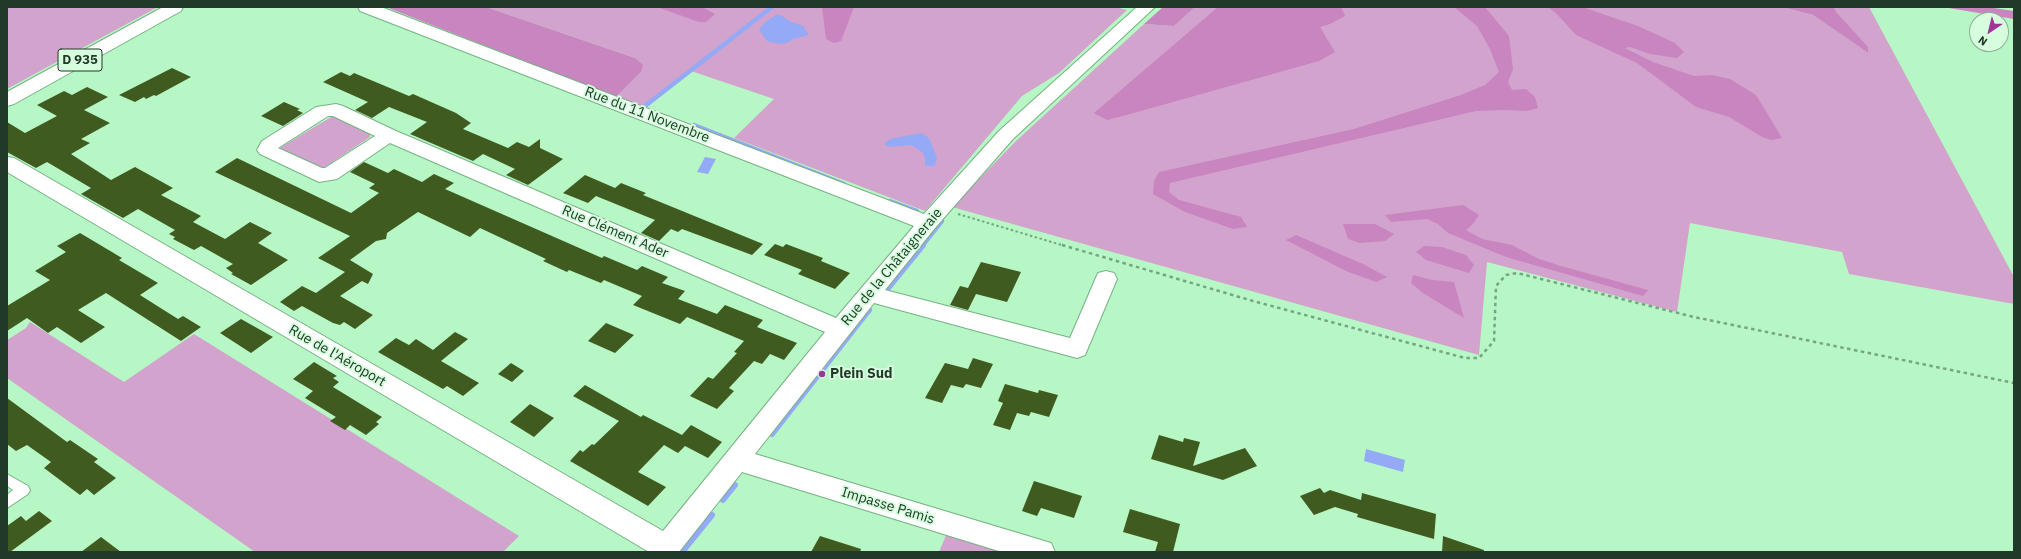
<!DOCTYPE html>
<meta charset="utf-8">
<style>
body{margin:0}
#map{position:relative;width:2021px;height:559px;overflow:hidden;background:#b7f7c5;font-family:"IBM Plex Sans",sans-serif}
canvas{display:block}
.frame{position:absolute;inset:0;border:8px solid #203a27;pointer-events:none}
.north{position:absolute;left:1969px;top:12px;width:40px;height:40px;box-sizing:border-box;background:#d7fddf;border:1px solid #8eaf95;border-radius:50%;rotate:215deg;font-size:11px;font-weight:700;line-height:16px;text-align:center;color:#203a27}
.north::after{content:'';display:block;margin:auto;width:14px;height:18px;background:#9f3597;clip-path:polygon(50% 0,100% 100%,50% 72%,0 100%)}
</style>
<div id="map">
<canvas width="2021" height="559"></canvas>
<div class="frame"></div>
<div class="north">N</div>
</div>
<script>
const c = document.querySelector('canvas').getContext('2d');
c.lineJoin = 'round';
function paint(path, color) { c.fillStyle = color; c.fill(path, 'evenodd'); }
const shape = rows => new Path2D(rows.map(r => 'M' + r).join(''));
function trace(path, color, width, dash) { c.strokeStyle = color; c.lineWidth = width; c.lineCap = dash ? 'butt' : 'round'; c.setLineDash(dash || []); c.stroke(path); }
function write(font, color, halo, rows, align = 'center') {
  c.font = font + ' "IBM Plex Sans",sans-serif'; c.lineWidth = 4; c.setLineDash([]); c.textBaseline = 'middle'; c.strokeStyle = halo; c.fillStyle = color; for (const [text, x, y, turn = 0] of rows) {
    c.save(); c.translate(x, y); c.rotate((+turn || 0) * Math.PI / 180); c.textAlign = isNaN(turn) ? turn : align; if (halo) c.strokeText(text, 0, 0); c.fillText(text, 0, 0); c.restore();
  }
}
paint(shape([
 [7,7,158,7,7,89],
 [486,7,1115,7,1127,10,1059,73,1022,96,925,211,734,138,774,99,691,71,644,108,616,97,641,72,635,58],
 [1195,7,1782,7,1813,15,1868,53,1835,12,1834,7,1869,7,2014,277,2014,304,1849,274,1842,252,1690,223,1677,312,1487,262,1479,355,952,207,1016,141,1144,24,1174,26],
 [333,116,370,134,370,137,322,169,280,150,281,147],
 [30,322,124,382,194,334,519,536,503,552,255,552,7,378,7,340,26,328],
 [947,533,1005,552,939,552]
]), '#d2a3cc');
paint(shape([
 [386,7,486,7,635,58,643,65,641,72,616,97],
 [657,7,702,7,715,14,706,22,699,22],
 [822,7,854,7,841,41,834,43,826,39],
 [1163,7,1195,7,1174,26,1144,24],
 [1218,7,1341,7,1345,16,1330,24,1320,27,1335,52,1319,61,1123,116,1107,120,1094,113],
 [1454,7,1485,7,1509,36,1513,69,1508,82,1512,90,1526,89,1535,97,1538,108,1527,111,1504,110,1476,111,1170,183,1169,192,1179,200,1241,217,1247,227,1233,229,1185,212,1153,194,1154,181,1159,172,1354,129,1461,95,1485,85,1499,72,1490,49,1477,26],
 [1548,7,1582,7,1638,26,1675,43,1684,52,1677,58,1650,54,1630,47,1625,48,1653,62,1694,76,1712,75,1730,79,1756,95,1782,138,1772,140,1762,137,1729,117,1696,107,1637,63,1576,35,1556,13],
 [1782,7,1834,7,1836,12,1868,47,1868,53,1813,15],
 [1943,7,1987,7,2014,11,2014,19],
 [1463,205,1479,215,1473,224,1466,230,1482,239,1512,245,1539,259,1561,266,1648,290,1643,296,1506,257,1448,233,1438,224,1427,219,1391,222,1385,215],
 [1343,224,1375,224,1394,234,1385,241,1360,243,1348,239],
 [1296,235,1363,264,1387,277,1376,282,1346,271,1286,240],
 [1424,246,1442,247,1466,255,1474,265,1469,273,1426,260,1416,252],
 [1413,275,1432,280,1454,282,1464,318,1423,293,1411,283]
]), '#c885c0');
paint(shape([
 [776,15,781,15,789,21,803,26,809,35,793,39,789,42,782,44,774,43,767,41,759,30,765,22],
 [921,133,929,138,937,158,936,163,934,166,925,166,925,158,922,152,911,145,889,147,884,144,890,139],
 [705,157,716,159,708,174,697,172],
 [1366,449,1405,460,1403,472,1364,461]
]), '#94aaf6');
trace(shape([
 [645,106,772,7],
 [694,125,844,184],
 [890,201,917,211],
 [922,246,942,221]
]), '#94aaf6', 4.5);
trace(shape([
 [888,288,923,245],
 [772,434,869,310],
 [723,500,735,485],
 [682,552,712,515]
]), '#94aaf6', 6);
paint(shape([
 [172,68,191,77,156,96,154,95,146,99,144,97,135,102,119,95],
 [341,72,350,76,354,73,409,96,413,94,456,113,471,123,463,129,508,148,517,142,529,147,540,139,540,148,563,159,528,185,506,175,515,169,483,154,473,161,410,134,427,122,389,107,372,118,355,110,368,102,323,82],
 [87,87,108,97,84,110,110,123,81,139,90,143,71,154,111,180,135,167,173,188,161,195,201,216,193,222,225,239,250,222,272,233,258,243,288,260,251,285,231,274,233,273,226,268,233,264,201,246,194,250,173,239,175,237,169,234,175,230,138,209,123,218,81,194,91,188,47,162,36,168,7,152,7,122,25,133,57,116,37,105,64,91,72,95],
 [284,102,300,109,297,110,303,113,283,126,261,116],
 [237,158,351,213,379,193,369,188,375,184,350,172,364,162,388,173,394,169,422,182,434,174,454,183,445,189,602,258,604,256,637,270,642,266,668,277,662,283,685,291,678,299,717,314,725,305,763,320,757,327,797,343,784,360,770,354,762,364,754,361,729,388,734,391,717,409,690,396,708,377,713,379,737,353,734,352,744,341,687,317,680,324,633,305,642,296,604,280,601,283,569,270,567,272,543,261,546,259,480,228,470,237,418,212,387,233,386,239,376,241,350,260,373,274,368,284,362,281,340,296,373,315,355,329,344,322,340,325,333,323,302,306,294,311,280,302,302,286,316,293,345,272,318,258,350,236,215,172],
 [585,175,615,188,621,183,646,193,643,195,763,244,752,255,682,229,678,232,671,229,659,241,641,233,655,220,596,196,588,203,563,193],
 [80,233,122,258,119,260,158,283,140,295,178,319,183,316,201,327,181,341,106,293,78,310,105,327,81,343,57,327,48,333,27,318,7,331,7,306,50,280,35,271,66,252,57,246],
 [775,244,783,247,786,244,823,258,821,261,850,273,835,289,798,274,802,270,764,255],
 [981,262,1021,272,1007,302,976,294,968,310,950,305,960,286,968,288],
 [241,319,273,337,251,353,220,333],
 [606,323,634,335,615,353,588,341],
 [455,332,468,339,441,361,479,383,463,396,447,386,443,389,378,352,396,338,409,345,416,339,433,350],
 [973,358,993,364,981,388,966,384,963,388,951,385,942,403,925,398,945,363,968,369],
 [314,362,337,376,333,378,339,382,333,387,382,417,376,422,379,424,366,435,350,425,345,430,330,421,336,417,305,398,313,391,293,379],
 [511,363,524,371,512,382,498,374],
 [1005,384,1038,393,1039,390,1058,395,1049,417,1031,412,1029,416,1017,413,1010,430,993,425,1003,403,998,401],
 [585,385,641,417,643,415,682,435,691,425,722,442,708,458,685,446,678,453,664,445,638,472,666,487,648,506,570,461,580,450,583,452,592,444,594,445,619,421,573,396],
 [7,398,67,442,70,440,98,459,94,462,116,478,94,495,87,489,80,495,44,468,51,462,27,445,16,451,7,444],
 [530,404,554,418,534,437,510,422],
 [1159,435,1183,442,1184,438,1200,442,1193,466,1245,448,1257,466,1223,480,1151,459],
 [1034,481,1082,496,1074,518,1041,508,1037,516,1022,511],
 [1320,488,1324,493,1330,490,1361,500,1362,493,1436,514,1434,539,1357,517,1358,514,1335,507,1314,515,1300,496],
 [1130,509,1180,524,1173,552,1155,552,1158,542,1123,532],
 [39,511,52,521,10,552,7,552,7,526,21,516,26,521],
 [820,536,861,549,860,552,811,552],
 [1443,536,1484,550,1484,552,1442,552],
 [101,537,121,552,81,552]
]), '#3f5b20');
const service = shape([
 [7,474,28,486,30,490,28,494,7,508,7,495,13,490,7,486,7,474]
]);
const minor = shape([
 [358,7,381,7,924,214,999,131,1137,7,1155,7,1013,139,935,228,885,290,1070,338,1098,273,1106,271,1114,273,1117,279,1085,355,1077,358,874,303,755,454,1041,540,1051,543,1055,552,1002,552,742,472,679,552,649,552,7,172,7,157,14,158,663,531,825,332,390,143,337,179,319,182,260,154,257,150,262,141,316,107,336,104,343,106,396,131,836,318,914,226,360,11,358,7],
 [328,116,333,116,375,136,325,168,322,168,278,148,328,116]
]);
const primary = shape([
 [163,7,183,7,181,11,14,104,7,106,7,92,163,7]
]);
trace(service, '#75b283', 2);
trace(minor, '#75b283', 2);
trace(primary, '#75b283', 2);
trace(shape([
 [958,214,1065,246]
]), '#76a581', 2, [2.5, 2.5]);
trace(shape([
 [1062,245,1253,301,1465,358,1479,358,1494,341,1496,286,1506,275,1517,273,1694,317,2014,383]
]), '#76a581', 2.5, [3.5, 3.5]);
paint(service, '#fff');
paint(minor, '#fff');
paint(primary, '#fff');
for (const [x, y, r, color] of [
 [822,374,4,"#9f3597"]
]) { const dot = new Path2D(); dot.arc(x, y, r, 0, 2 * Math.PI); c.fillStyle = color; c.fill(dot); trace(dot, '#d7fddf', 1.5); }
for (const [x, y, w] of [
 [80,60,44]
]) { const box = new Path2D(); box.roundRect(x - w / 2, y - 11, w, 22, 3); c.fillStyle = '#d7fddf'; c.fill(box); trace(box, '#203a27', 1); }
write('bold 13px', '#203a27', null, [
 ["D 935",80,60]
]);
write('14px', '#203a27', '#d7fddf', [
 ["Rue du 11 Novembre",647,115,21],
 ["Rue Clément Ader",615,232,23],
 ["Rue de la Châtaigneraie",892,267,-50],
 ["Rue de l'Aéroport",337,356,30],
 ["Impasse Pamis",888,506,17]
]);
write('bold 14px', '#203a27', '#d7fddf', [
 ["Plein Sud",830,374]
], 'left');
</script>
